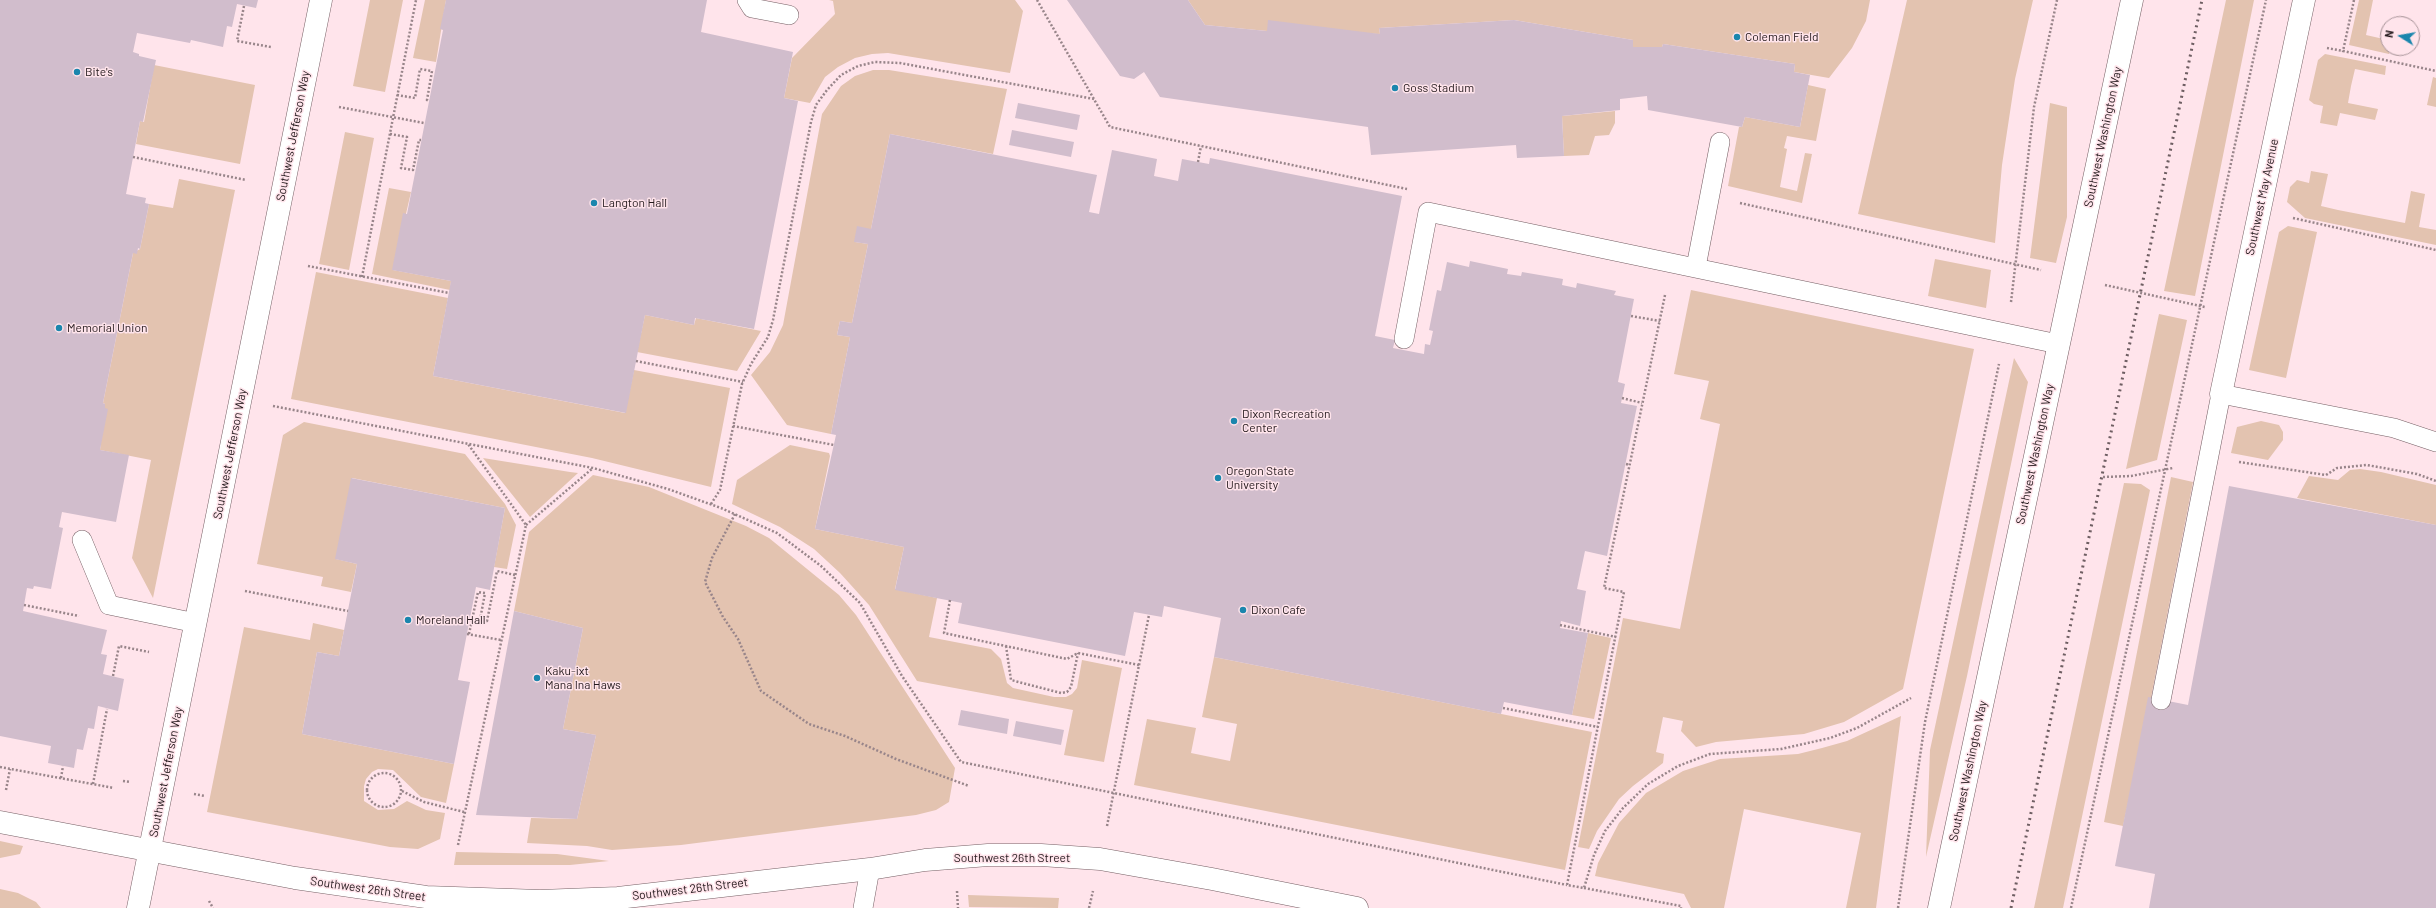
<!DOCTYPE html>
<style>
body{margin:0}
#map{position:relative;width:2436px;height:908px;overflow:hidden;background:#ffe4eb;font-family:Barlow,sans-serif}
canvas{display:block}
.north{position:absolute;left:2380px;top:16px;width:40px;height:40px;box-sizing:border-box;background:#ffe4eb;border:1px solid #a79398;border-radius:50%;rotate:281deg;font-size:11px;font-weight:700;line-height:16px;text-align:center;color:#23191c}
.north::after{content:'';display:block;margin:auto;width:14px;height:18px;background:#1a86ad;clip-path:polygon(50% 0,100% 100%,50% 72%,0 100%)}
</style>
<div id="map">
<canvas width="2436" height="908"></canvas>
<div class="north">N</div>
</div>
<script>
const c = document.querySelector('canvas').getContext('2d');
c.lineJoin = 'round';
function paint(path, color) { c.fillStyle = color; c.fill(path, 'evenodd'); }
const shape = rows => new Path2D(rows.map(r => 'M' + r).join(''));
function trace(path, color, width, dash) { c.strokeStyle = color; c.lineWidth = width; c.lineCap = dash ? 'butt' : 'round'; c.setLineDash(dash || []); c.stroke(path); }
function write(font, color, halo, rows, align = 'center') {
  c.font = font + ' Barlow,sans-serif'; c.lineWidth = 3; c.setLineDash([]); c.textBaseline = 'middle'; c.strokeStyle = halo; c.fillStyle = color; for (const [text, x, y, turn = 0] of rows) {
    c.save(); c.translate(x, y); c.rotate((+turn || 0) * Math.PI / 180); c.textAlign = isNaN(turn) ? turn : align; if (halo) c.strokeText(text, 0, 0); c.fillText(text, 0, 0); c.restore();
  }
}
paint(shape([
 [370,0,403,0,385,92,353,86],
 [425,0,446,0,436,62,413,58],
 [829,0,1015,0,1023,11,1010,73,888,53,872,54,855,58,838,67,825,77,810,103,784,98,792,58,835,14,833,1],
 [1188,0,1870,0,1866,21,1852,48,1829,78,1794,72,1795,64,1663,44,1662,47,1633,47,1633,40,1514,20,1379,28,1380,34,1267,31,1205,25],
 [1907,0,2033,0,2015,79,2002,165,1995,243,1858,214],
 [2226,0,2254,0,2195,296,2164,291],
 [2359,0,2373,0,2366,35,2388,40,2388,48,2391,48,2389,54,2349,45],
 [2325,54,2386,66,2385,75,2355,69,2351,86,2348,103,2378,109,2375,120,2340,113,2337,126,2320,123,2323,106,2314,104,2309,100,2318,60],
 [154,65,255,85,240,164,136,144,140,121,144,122],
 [873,70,889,70,1007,89,993,154,890,134,871,229,855,242,868,244,852,323,840,321,837,335,850,337,831,434,787,425,751,375,770,352,783,325,822,114,841,86,855,76],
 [2433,77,2436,78,2436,107,2427,105],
 [1808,85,1826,89,1816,141,1787,136,1784,148,1787,149,1780,187,1797,191,1805,153,1812,154,1802,203,1728,186,1739,127,1742,127,1745,117,1800,127],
 [2050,103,2067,107,2067,217,2056,263,2030,258],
 [1615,111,1615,123,1609,135,1595,136,1589,155,1564,156,1562,116],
 [345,132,374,138,349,270,319,264],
 [2311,171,2328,174,2321,206,2338,210,2405,223,2411,191,2425,194,2419,227,2436,230,2436,245,2305,218,2287,202,2290,187,2297,180,2309,183],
 [179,179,235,190,153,598,132,558,151,460,100,450,105,404,103,403,133,253,140,249,149,204,173,208],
 [389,188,411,192,393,270,451,281,450,290,372,274],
 [2288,226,2317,232,2286,378,2249,370,2279,232],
 [1935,259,1991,270,1986,308,1928,296],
 [316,272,448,298,433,376,625,413,634,370,730,388,711,487,592,458,291,399],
 [1691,290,1974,349,1903,689,1844,722,1804,734,1716,742,1696,747,1681,731,1683,721,1663,717,1656,752,1664,754,1663,763,1633,786,1619,799,1597,831,1589,849,1578,847,1623,618,1680,629,1720,424,1700,419,1709,381,1674,374],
 [2159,314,2187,320,2157,460,2126,469],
 [645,315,694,325,696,318,761,331,737,371,637,352],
 [2014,358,2028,382,1967,676,1926,857,1930,750],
 [2261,421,2279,425,2283,432,2283,440,2268,460,2231,453,2237,427],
 [304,422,465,454,505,504,516,525,507,569,494,567,505,508,352,478,336,559,357,564,351,592,321,586,323,577,257,564,283,435],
 [790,445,829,453,830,456,815,529,904,547,895,589,937,598,929,637,991,649,1001,659,1007,683,1013,688,1054,697,1066,697,1072,694,1077,688,1082,660,1122,668,1104,762,1064,755,1073,710,917,681,869,605,840,573,814,549,780,527,732,504,737,480],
 [483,458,570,472,578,473,530,517],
 [2360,469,2381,472,2436,485,2436,525,2297,498,2309,476,2338,480,2350,470],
 [593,475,649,487,746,526,769,538,839,595,856,615,955,768,949,802,936,810,916,815,681,845,612,850,587,846,527,843,531,818,577,819,596,735,563,729,583,628,514,611,529,532],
 [2171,477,2193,482,2151,698,2123,826,2104,822],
 [2124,483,2141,484,2150,490,2063,908,2034,908],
 [313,623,344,630,339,656,317,652,302,734,454,764,446,803,421,797,393,770,378,769,372,772,366,779,364,786,364,801,378,810,394,809,407,801,426,810,445,813,440,839,418,849,390,847,207,812,244,627,310,640],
 [1588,633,1611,638,1594,719,1572,715],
 [1214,657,1592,732,1565,870,1134,785,1147,719,1196,728,1191,753,1230,761,1237,724,1202,717],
 [1901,716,1876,908,1846,908,1861,833,1744,809,1724,908,1691,908,1684,894,1595,876,1598,863,1619,823,1646,793,1683,771,1720,759,1798,754,1822,748,1847,741],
 [0,841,23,846,20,854,0,858],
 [456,852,557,854,609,861,570,865,454,865],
 [0,889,18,893,36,902,41,908,0,908],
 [968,895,1059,898,1058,908,969,907]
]), '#e3c3b0');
paint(shape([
 [0,0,258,0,256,8,237,4,232,27,227,26,223,47,191,40,190,43,137,33,133,52,139,54,139,56,156,60,143,122,140,121,126,194,146,198,145,203,149,204,140,249,138,248,137,254,133,253,103,403,105,404,105,408,108,409,100,450,129,455,116,522,62,512,59,527,63,528,51,589,34,586,33,589,27,588,23,611,107,630,101,654,107,655,103,674,124,679,118,711,98,706,94,729,88,728,83,750,77,749,74,768,48,763,51,746,0,736],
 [446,0,707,0,701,32,793,52,784,98,798,101,754,329,695,318,694,325,645,315,626,413,433,376,451,281,392,270,403,213,407,214,443,30,440,29],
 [1067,0,1188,0,1205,25,1267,31,1268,20,1380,34,1379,28,1514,20,1633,40,1633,47,1662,47,1663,44,1795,64,1794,72,1810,75,1800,127,1745,117,1742,127,1648,110,1647,96,1620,99,1620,110,1562,116,1564,156,1517,158,1516,145,1371,155,1368,127,1160,97,1144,72,1134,79,1120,76],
 [1018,103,1080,115,1077,130,1015,118],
 [1012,130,1074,142,1071,157,1009,145],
 [890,134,1097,175,1089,212,1099,214,1112,150,1157,159,1154,176,1178,181,1182,159,1209,164,1210,158,1402,196,1375,336,1395,340,1393,348,1424,354,1425,344,1430,345,1433,331,1429,330,1437,290,1441,291,1447,262,1469,267,1470,261,1508,269,1507,274,1521,276,1522,272,1563,279,1562,285,1576,288,1577,283,1616,291,1614,295,1634,299,1618,382,1625,384,1621,403,1637,406,1607,556,1585,551,1577,589,1586,591,1580,626,1561,621,1560,628,1588,633,1572,715,1504,702,1501,714,1214,657,1221,618,1164,606,1162,617,1134,612,1125,656,958,623,962,603,895,590,904,547,815,529,836,435,831,434,850,337,837,335,840,321,852,323,868,244,854,242,857,226,871,229],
 [351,478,505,508,490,590,476,587,458,680,470,682,454,764,302,734,317,652,339,656,357,564,335,559],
 [2229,486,2436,525,2436,908,2149,908,2155,874,2115,866,2148,697,2188,705],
 [514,611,583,628,563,729,596,735,577,819,476,815],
 [961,710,1009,719,1007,734,958,725],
 [1016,721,1064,730,1061,745,1013,736]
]), '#d1bdcc');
const service = shape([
 [747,0,752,8,789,15],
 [1696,267,1720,142],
 [1404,339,1428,212,2058,344],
 [82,540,109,605,196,623],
 [2161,700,2221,394,2394,428,2436,442],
 [863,908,870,869]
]);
const minor = shape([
 [2221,394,2304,0],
 [0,822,295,878,426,897,540,901,618,898,870,869,925,860,988,855,1041,855,1100,859,1212,879,1357,908],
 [138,908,321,0]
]);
const tertiary = shape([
 [1939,908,2132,0]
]);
trace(service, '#755f64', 20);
trace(minor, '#755f64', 23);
trace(tertiary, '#755f64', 23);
trace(shape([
 [1037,0,1110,127,1407,189],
 [2354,0,2343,51,2436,71],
 [244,6,237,41,271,47],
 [2327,48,2343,51],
 [397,95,415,98,420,69,432,71,427,100,429,100],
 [339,107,424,123],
 [390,134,407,137,401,168,413,170,419,140,421,140],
 [133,157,246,180],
 [1198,162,1201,146],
 [1740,203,2041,270],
 [2293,218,2436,250],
 [308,266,449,293],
 [362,277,416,0],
 [2105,285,2205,307],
 [1665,295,1604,588,1624,592,1567,885,1584,888,1594,855,1605,831,1623,808,1648,784,1678,766,1710,754,1781,749,1830,738,1857,728,1911,698],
 [2011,302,2034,107,2057,0],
 [1631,316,1660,321],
 [636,361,743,382],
 [1622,398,1642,403],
 [273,406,593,468,668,489,721,508,777,533,821,566,860,603,902,676,961,762,1567,885],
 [733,426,834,445],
 [2239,462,2326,475,2337,468,2367,465,2417,474,2436,481],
 [1626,464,1630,465],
 [2103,477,2131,476,2173,468],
 [711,504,720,490,742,384,751,364,768,337,773,320,811,122,816,105,827,90,841,75,858,66,875,62,900,63,1094,99],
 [735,514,712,558,705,582,723,617,738,639,761,691,809,724,845,736,896,759,969,786],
 [526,525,593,468],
 [245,591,348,611],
 [950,600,944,633,1067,659,1078,653,1139,665],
 [24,605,79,616],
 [1560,625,1616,637],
 [467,634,501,640],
 [469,634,478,592,485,593,480,620,487,621,497,571,515,575],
 [1006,646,1011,680,1061,693,1067,692,1071,687,1078,653],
 [113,676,119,646,149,652],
 [1503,708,1598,727],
 [0,767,114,788],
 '367 790a17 17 0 1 1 34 0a17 17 0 1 1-34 0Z',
 [61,778,63,766],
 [123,781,130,782],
 [93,784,107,709],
 [6,790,10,769],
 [402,791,424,802,464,812],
 [194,794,205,796],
 [1107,826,1149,615],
 [458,845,526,525,468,444],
 [1584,888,1681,906,1681,908],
 [957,891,958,908],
 [209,901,213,908],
 [1089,908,1093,891],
 [1898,908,1925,722,1999,364],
 [2071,908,2266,0]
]), '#98858a', 2.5, [2, 2]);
trace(service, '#fff', 19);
trace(minor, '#fff', 22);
trace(tertiary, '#fff', 22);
trace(shape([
 [2011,908,2202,0]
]), '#6e5e62', 3, [2, 4]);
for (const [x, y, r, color] of [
 [1737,37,4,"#1a86ad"],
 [77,72,4,"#1a86ad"],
 [1395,88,4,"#1a86ad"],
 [594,203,4,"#1a86ad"],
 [59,328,4,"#1a86ad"],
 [1234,421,4,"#1a86ad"],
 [1218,478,4,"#1a86ad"],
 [1243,610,4,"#1a86ad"],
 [408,620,4,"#1a86ad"],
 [537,678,4,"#1a86ad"]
]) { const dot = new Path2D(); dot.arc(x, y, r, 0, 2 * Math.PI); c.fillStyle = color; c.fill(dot); trace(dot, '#ffe4eb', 1.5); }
write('12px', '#23191c', '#ffe4eb', [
 ["Coleman Field",1745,37],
 ["Bite's",85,72],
 ["Goss Stadium",1403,88],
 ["Langton Hall",602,203],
 ["Memorial Union",67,328],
 ["Dixon Recreation",1242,414],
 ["Center",1242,428],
 ["Oregon State",1226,471],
 ["University",1226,485],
 ["Dixon Cafe",1251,610],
 ["Moreland Hall",416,620],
 ["Kaku-ixt",545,671],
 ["Mana Ina Haws",545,685]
], 'left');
write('12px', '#23191c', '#ffe4eb', [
 ["Southwest Jefferson Way",293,136,-79],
 ["Southwest Washington Way",2103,137,-78],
 ["Southwest May Avenue",2262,197,-78],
 ["Southwest Jefferson Way",230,454,-79],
 ["Southwest Washington Way",2035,454,-78],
 ["Southwest Washington Way",1968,771,-78],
 ["Southwest Jefferson Way",166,772,-79],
 ["Southwest 26th Street",1012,858],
 ["Southwest 26th Street",368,889,8],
 ["Southwest 26th Street",690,889,-7]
]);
</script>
